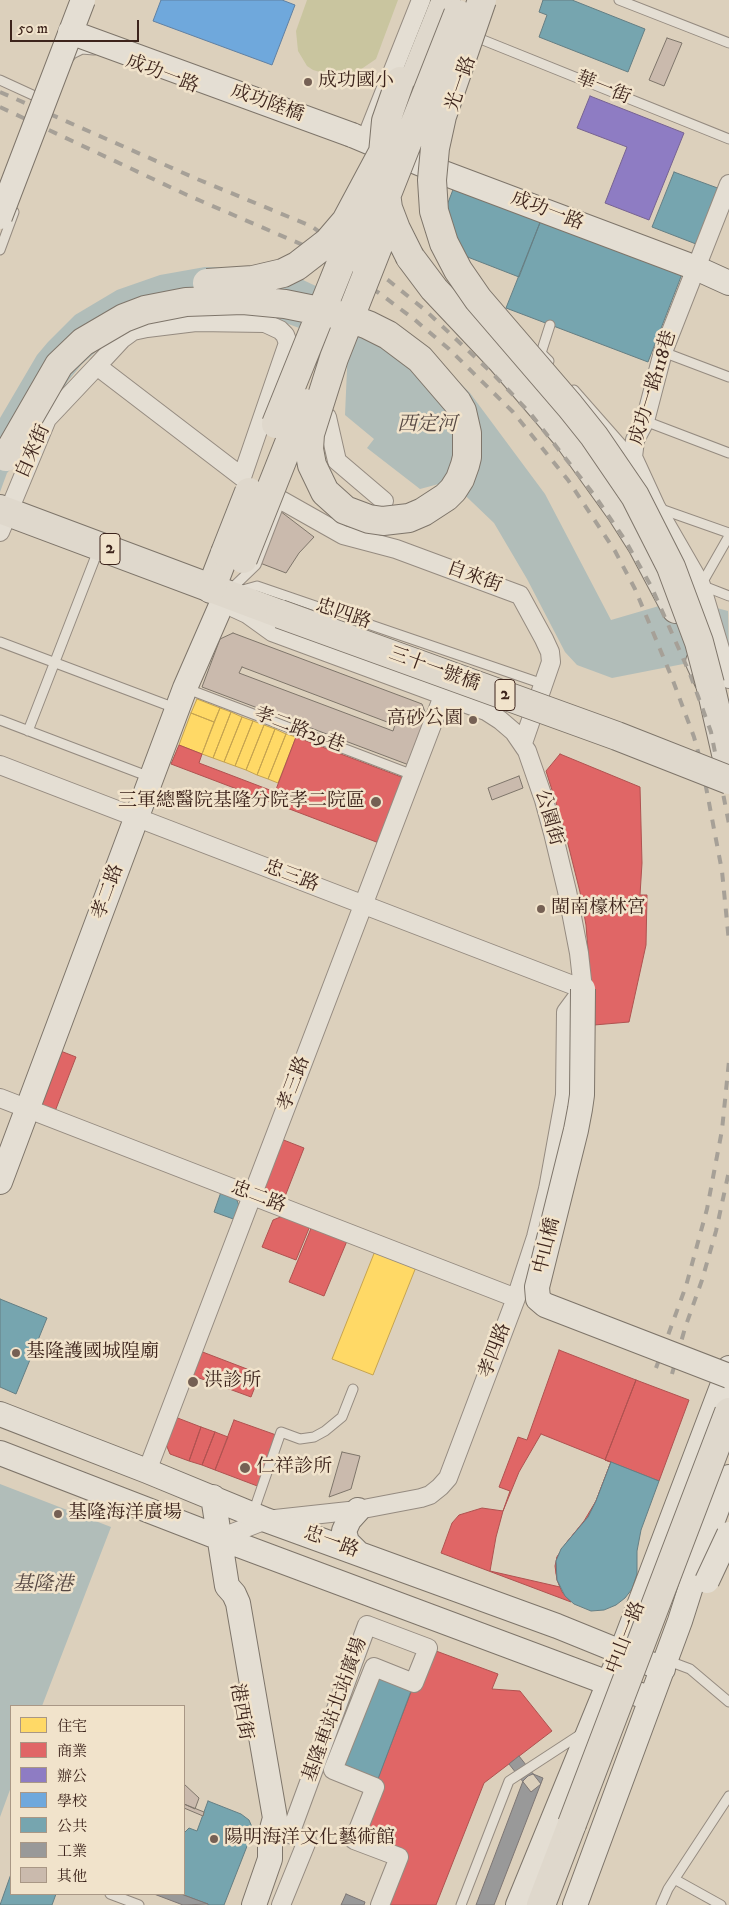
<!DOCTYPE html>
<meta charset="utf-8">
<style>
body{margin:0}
#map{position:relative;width:729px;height:1905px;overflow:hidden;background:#dcd0bc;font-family:"IM FELL DW Pica","Noto Serif TC",serif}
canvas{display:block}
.legend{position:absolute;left:10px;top:1705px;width:175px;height:190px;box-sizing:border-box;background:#f1e3cb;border:1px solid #a99785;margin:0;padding:6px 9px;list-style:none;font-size:15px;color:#3d241c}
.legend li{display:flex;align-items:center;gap:10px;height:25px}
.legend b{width:25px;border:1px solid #a99785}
.scale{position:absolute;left:10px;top:20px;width:129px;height:22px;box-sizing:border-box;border:2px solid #3d241c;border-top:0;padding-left:6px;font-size:15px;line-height:18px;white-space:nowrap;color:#3d241c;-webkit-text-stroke:4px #f1e3cb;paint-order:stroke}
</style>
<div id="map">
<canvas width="729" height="1905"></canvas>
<ul class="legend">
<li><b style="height:14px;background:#ffd966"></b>住宅</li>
<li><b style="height:14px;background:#e06666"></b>商業</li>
<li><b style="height:14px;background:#8e7cc3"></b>辦公</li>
<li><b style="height:14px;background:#6fa8dc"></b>學校</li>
<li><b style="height:14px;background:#76a5af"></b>公共</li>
<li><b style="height:14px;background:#999"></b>工業</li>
<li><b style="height:14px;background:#cabaad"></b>其他</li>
</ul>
<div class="scale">50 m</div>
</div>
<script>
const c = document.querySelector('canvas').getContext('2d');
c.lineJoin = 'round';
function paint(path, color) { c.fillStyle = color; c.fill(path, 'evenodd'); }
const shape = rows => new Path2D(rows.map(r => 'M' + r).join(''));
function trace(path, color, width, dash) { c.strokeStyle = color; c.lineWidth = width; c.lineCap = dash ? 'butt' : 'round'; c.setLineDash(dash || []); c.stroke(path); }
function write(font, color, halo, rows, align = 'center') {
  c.font = font + ' "IM FELL DW Pica","Noto Serif TC",serif'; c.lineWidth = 5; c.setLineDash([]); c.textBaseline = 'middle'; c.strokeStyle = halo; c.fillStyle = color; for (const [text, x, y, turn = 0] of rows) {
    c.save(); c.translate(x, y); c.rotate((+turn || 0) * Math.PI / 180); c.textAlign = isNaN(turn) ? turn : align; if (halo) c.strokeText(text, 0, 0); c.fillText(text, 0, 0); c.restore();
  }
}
paint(shape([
 [307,0,398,0,376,59,357,72,343,76,334,76,313,70,307,66,298,51,296,31]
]), '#c9c59f');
paint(shape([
 [205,267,265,269,303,280,363,308,426,349,470,393,545,494,611,620,683,599,728,611,729,655,612,678,577,665,565,652,527,579,494,523,450,481,420,489,367,448,374,439,345,415,348,346,264,315,200,311,114,336,82,364,68,381,20,459,7,473,0,492,0,418,37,355,48,342,75,315,117,290,160,275],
 [0,1484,111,1527,42,1706,11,1706,11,1787,0,1817]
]), '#b1bdb9');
const homes = shape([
 [197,699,220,708,214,722,191,713,197,699],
 [220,708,231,712,213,758,202,754,220,708],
 [231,712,242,717,224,762,213,758,231,712],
 [191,713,214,722,202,754,179,745,191,713],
 [242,717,253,721,235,766,224,762,242,717],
 [253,721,264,725,246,770,235,766,253,721],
 [264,725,275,729,257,775,246,770,264,725],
 [275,729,286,734,268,779,257,775,275,729],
 [286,734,296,737,278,783,268,779,286,734],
 [375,1251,416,1267,373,1375,332,1359,375,1251]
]);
paint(homes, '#ffd966');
trace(homes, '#c5a350', 1);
const shops = shape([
 [296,737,404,778,379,843,171,764,179,745,202,754,199,763,275,792,296,737],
 [560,754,640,787,642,863,640,895,647,895,646,945,629,1022,594,1025,586,925,580,892,564,828,546,771,560,754],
 [58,1050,76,1057,54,1114,45,1110,39,1100,58,1050],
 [281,1139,304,1148,284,1199,267,1193,264,1184,281,1139],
 [283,1216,310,1226,296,1260,262,1247,273,1220,283,1216],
 [312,1226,347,1241,324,1296,289,1282,312,1226],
 [559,1350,636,1380,605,1460,611,1462,596,1501,584,1521,567,1542,557,1557,555,1566,557,1580,562,1592,571,1602,441,1553,452,1523,459,1515,482,1508,503,1511,510,1491,499,1487,518,1437,527,1440,559,1350],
 [200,1351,260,1374,251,1397,191,1375,200,1351],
 [636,1380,689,1400,659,1481,605,1460,636,1380],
 [175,1417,201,1427,189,1461,170,1454,165,1442,175,1417],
 [234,1420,279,1436,260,1487,215,1470,234,1420],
 [201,1427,215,1432,202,1465,189,1461,201,1427],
 [215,1432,228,1437,215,1470,202,1465,215,1432],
 [541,1434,611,1462,596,1501,588,1517,567,1542,557,1557,556,1573,560,1587,490,1571,496,1537,503,1511,519,1472,541,1434],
 [428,1648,498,1674,492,1689,520,1691,552,1731,484,1783,436,1905,380,1905,399,1857,354,1840,428,1648]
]);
paint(shops, '#e06666');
trace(shops, '#af5250', 1);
const offices = shape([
 [590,96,684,133,649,220,605,203,627,147,577,128,590,96]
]);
paint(offices, '#8e7cc3');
trace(offices, '#766291', 1);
const schools = shape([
 [161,0,282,0,295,5,272,65,153,21,161,0]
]);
paint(schools, '#6fa8dc');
trace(schools, '#6080a2', 1);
const public = shape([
 [543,0,572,0,645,29,628,72,539,37,547,15,539,12,543,0],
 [674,172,723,190,696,244,652,227,674,172],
 [454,187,541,220,519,277,465,256,446,221,446,208,454,187],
 [541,220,682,274,648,362,506,308,541,220],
 [221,1192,236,1198,240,1208,236,1220,214,1212,221,1192],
 [0,1299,47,1318,16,1394,0,1387,0,1299],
 [611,1462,659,1481,641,1530,637,1551,637,1574,632,1589,625,1598,616,1605,604,1610,591,1611,574,1604,565,1596,557,1580,556,1561,561,1549,588,1517,596,1501,611,1462],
 [374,1667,414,1683,375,1787,333,1770,374,1667],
 [208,1801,241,1814,249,1820,252,1827,251,1836,224,1905,210,1905,181,1894,184,1894,184,1833,189,1828,197,1831,208,1801],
 [11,1874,11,1894,56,1894,52,1905,0,1905,11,1874]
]);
paint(public, '#76a5af');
trace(public, '#657e83', 1);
const industry = shape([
 [519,1756,541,1784,531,1792,509,1764,519,1756],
 [533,1774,543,1778,494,1905,476,1905,523,1781,528,1776,533,1774],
 [154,1894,181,1894,208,1904,183,1905,154,1894],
 [346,1894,365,1902,364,1905,341,1905,346,1894]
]);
paint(industry, '#999');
trace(industry, '#7d7674', 1);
const building = shape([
 [667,38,682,43,664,86,649,80,667,38],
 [280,511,314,537,299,553,286,573,260,563,280,511],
 [233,633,422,704,427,717,409,765,202,687,220,639,233,633],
 [242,667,395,725,393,731,239,673,242,667],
 [519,776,523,788,492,800,488,788,519,776],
 [342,1452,360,1456,351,1489,329,1497,342,1452],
 [184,1784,199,1798,195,1809,184,1804,184,1784],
 [184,1804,204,1812,203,1816,184,1808,184,1804]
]);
paint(building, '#cabaad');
trace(building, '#7e756a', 1);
const lane = shape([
 [619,0,729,43],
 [478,38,729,139],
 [68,59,72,54,82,49,94,50],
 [0,80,37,97],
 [0,250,14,212],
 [663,352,729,377],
 [549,361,541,353,550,325],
 [574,390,633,457],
 [645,421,729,453],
 [658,508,729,533],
 [729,536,701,585,729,596],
 [230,590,256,565,281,500],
 [239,591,257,586,543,684],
 [0,642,167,705],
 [185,688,413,775],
 [0,720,142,774],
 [28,731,99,548],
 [253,1513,281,1432,300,1439,314,1437,325,1431,342,1417,353,1389],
 [666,1660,690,1669,729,1702],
 [676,1880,721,1905],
 [110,1894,139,1905],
 [461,1905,509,1781,581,1734],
 [661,1905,668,1889,729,1796]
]);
const street = shape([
 [365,141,421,0],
 [729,184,663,352,645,421,635,440,633,457,656,507,701,585,729,679],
 [327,417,337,461,384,501],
 [281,500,343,535,396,549,520,595,544,639,550,652,551,662,523,743],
 [0,532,47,419,97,366,242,477,288,343,285,335,280,330,265,323,196,322,147,328,133,331,122,339,97,366],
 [234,608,247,614,272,632,486,711,500,720,514,732,527,751,544,800,553,833,567,891,579,953,583,989],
 [0,765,583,989],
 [0,1098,516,1298],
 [147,1471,443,696],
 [220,1538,266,1520,358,1510,421,1498,430,1495,440,1487,448,1478,516,1298,536,1237,548,1189,565,1095,566,1012,583,989],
 [281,1905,307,1841,290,1834,367,1625,428,1648,414,1683,374,1667,333,1770,375,1787,354,1840,399,1857,380,1905]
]);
const secondary = shape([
 [352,135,433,169,696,268,729,283],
 [0,1182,185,688,226,594],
 [0,1414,147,1471,266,1520,557,1626,663,1669],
 [0,1453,220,1538,651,1699],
 [213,1497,227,1586,234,1594,238,1603,275,1818,270,1836,270,1859,254,1905],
 [358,1553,347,1542,344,1531,349,1520,358,1510],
 [518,1905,621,1653,729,1368],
 [575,1905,680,1621,707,1536,729,1477]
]);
const primary = shape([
 [0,509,280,614]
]);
const highway = shape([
 [399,117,446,0],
 [410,257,434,289,502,361,568,438,621,512,642,545,676,609],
 [211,589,225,553],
 [700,662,710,684,729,767],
 [541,1905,572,1824]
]);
trace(lane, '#958b80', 11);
trace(street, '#958b80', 20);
trace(secondary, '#7e756a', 26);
trace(primary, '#7e756a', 30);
trace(highway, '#7e756a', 30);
trace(lane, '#e4ded3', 9);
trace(street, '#e4ded3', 18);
trace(secondary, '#e4ded3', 24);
trace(primary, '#dfd8cc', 28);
trace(highway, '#dfd8cc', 28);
trace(shape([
 [0,92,197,179,311,226,388,280,425,310,494,375,530,413,595,496,625,540,651,586,690,674,711,732,729,824],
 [0,107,187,195,303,245,379,293,415,320,449,349,513,412,568,480,615,551,635,589,672,678,694,737,702,766,722,871,729,942],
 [656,1368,686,1286,707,1209,722,1130,729,1061],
 [672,1374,685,1328,702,1280,716,1231,729,1171]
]), '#a6a097', 4, [9, 9]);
const secondaryBridge = shape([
 [70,32,352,135],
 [0,217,83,0],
 [583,989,582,1095,580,1109,576,1130,537,1287,538,1299,545,1305,729,1376],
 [707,1581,729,1534]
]);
const primaryBridge = shape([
 [280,614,617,736,729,780]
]);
const highwayBridge = shape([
 [482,0,442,116,435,148,432,180,434,211,444,243,458,270,478,299,570,406,594,436,635,496,671,567,699,642,710,684],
 [400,81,386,121,382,164,388,208,396,229,410,257],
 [361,260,458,14],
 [207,283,253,280,283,273,297,266,328,242,346,221,392,135],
 [276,424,355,228],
 [6,457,59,365,83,342,124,318,145,310,186,302,243,300,285,304,344,316,368,325,388,335,420,359,457,402,462,411,467,433,467,457,465,465,460,479,453,490,446,497,423,512,409,518,383,521,369,519,345,510,325,492,312,465,309,449,310,434,334,358,379,244],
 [225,553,249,492],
 [243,559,305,403],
 [572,1824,729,1412]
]);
trace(secondaryBridge, '#7e756a', 26, []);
trace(primaryBridge, '#7e756a', 30, []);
trace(highwayBridge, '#7e756a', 30, []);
trace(secondaryBridge, '#e4ded3', 24);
trace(primaryBridge, '#dfd8cc', 28);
trace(highwayBridge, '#dfd8cc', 28);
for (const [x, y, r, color] of [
 [308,82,5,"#756054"],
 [473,720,5,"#756054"],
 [376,802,6,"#756054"],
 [541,909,5,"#756054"],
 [16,1353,5,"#756054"],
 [193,1382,6,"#756054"],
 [245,1468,6,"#756054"],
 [58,1514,5,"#756054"],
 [214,1839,5,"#756054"]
]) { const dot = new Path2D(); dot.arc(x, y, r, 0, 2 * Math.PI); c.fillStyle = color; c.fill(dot); trace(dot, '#f1e3cb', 2); }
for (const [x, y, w] of [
 [110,549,20],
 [505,695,20]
]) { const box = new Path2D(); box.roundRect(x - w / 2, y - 15.5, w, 31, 4); c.fillStyle = '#f1e3cb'; c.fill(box); trace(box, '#3d241c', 1); }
write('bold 18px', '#3d241c', null, [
 ["2",110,549],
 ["2",505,695]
]);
write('19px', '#3d241c', '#f1e3cb', [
 ["成功一路",162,75,21],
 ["光一路",462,84,-71],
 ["華一街",603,89,22],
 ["成功陸橋",267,104,20],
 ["成功一路",547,212,21],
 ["成功一路118巷",654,388,-73],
 ["自來街",34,452,-66],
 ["自來街",474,578,20],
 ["忠四路",343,615,19],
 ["三十一號橋",434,670,20],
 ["孝二路29巷",299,731,21],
 ["公園街",548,818,74],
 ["忠三路",291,877,21],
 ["孝二路",109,892,-70],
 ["孝三路",295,1084,-69],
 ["忠二路",258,1198,21],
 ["中山橋",548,1246,-76],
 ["孝四路",496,1351,-69],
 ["忠一路",331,1543,20],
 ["中山一路",627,1638,-69],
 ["基隆車站北站廣場",336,1710,-70],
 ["港西街",240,1712,80]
]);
write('19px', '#3d241c', '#f1e3cb', [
 ["成功國小",318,82],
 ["高砂公園",463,720,"right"],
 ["三軍總醫院基隆分院孝二院區",365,802,"right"],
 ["閩南檺林宮",551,909],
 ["基隆護國城隍廟",26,1353],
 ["洪診所",204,1382],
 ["仁祥診所",256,1468],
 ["基隆海洋廣場",68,1514],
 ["陽明海洋文化藝術館",224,1839]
], 'left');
write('italic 20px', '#564843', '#f1e3cb', [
 ["西定河",427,426],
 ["基隆港",43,1586]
]);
</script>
